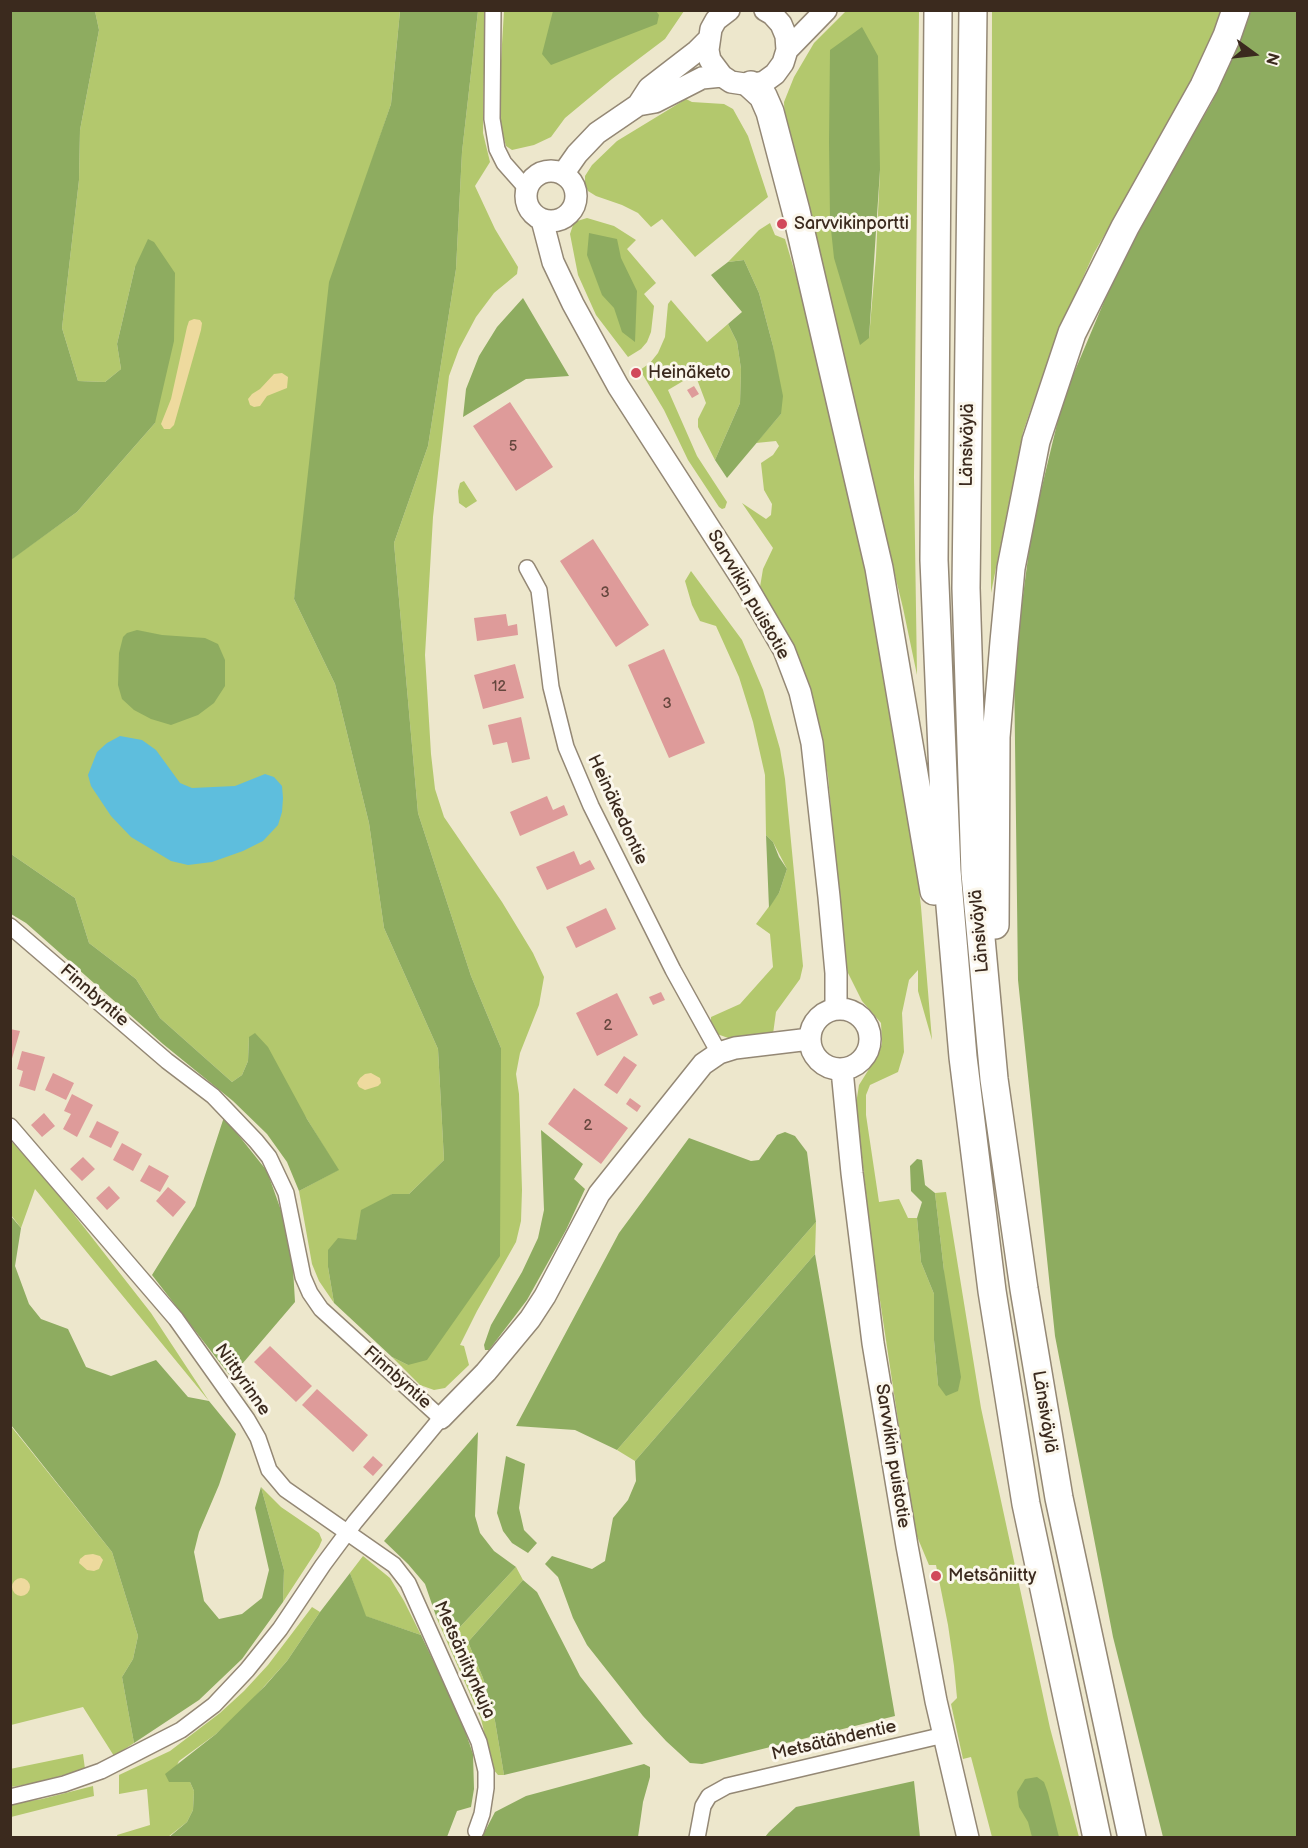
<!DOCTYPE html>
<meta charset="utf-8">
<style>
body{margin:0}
#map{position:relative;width:1308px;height:1848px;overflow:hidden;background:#ede7cc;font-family:"Balsamiq Sans",sans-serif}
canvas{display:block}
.frame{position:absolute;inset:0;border:12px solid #3b2a1e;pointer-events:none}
.north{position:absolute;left:1224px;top:24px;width:60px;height:60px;-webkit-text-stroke:4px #fbf7ec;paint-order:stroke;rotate:105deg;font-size:16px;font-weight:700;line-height:24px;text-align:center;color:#3b2a1e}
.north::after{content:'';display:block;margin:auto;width:21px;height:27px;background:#3b2a1e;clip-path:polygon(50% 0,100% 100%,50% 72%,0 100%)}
</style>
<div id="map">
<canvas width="1308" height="1848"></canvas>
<div class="frame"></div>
<div class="north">N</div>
</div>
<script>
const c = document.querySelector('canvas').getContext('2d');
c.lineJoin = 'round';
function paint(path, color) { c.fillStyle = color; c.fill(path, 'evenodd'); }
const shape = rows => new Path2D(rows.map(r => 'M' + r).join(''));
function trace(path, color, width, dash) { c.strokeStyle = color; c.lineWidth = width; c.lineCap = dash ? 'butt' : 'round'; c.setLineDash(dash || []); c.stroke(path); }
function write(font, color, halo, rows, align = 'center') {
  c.font = font + ' "Balsamiq Sans",sans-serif'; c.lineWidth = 6; c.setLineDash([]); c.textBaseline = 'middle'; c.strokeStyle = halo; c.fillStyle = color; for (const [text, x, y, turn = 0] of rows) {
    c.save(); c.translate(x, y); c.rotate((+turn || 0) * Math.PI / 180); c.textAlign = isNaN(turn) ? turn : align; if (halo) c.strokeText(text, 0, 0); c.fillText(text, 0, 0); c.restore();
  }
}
paint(shape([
 [95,11,400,11,391,104,360,196,294,599,335,684,369,823,384,928,438,1049,444,1160,409,1194,392,1194,358,1230,356,1241,328,1267,334,1303,319,1281,312,1264,299,1191,338,1170,307,1119,249,1037,248,1061,242,1075,232,1082,160,1018,136,979,89,943,75,898,11,854,10,560,77,512,155,423,135,267,117,344,121,369,105,382,78,381,62,328,79,180,80,130,99,30],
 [478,11,485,11,483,133,490,162,475,186,495,229,518,267,517,274,494,293,476,317,459,349,449,376,433,517,425,655,431,754,435,789,444,817,502,902,533,953,544,977,539,1005,520,1053,516,1074,519,1094,522,1190,521,1221,516,1242,477,1311,460,1345,464,1346,469,1365,445,1388,434,1390,420,1385,392,1357,408,1365,501,1048,471,976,418,813,394,543,428,446,456,269,462,152],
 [504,11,684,11,665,39,612,79,565,118,551,137,534,145,512,150,506,146,501,128,499,94],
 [846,11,919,11,914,477,917,675,903,608,785,125,784,102,794,77,814,43],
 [880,170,876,256,869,338,830,220,830,177],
 [992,11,1224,11,1200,69,1094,253,1055,340,1023,432,991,593],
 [686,99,692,102,724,104,733,109,748,136,768,197,695,257,662,219,651,227,638,213,622,205,596,196,588,191,585,184,585,176,592,165,617,141],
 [587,218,614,226,636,240,627,249,656,283,644,294,654,306,651,332,647,342,641,349,628,357,596,315,578,275,570,234,574,222],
 [770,223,775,235,785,239,807,313,877,606,913,834,921,907,932,1040,918,991,918,970,909,980,902,1013,904,1052,898,1072,870,1085,866,1095,866,1115,879,1202,899,1199,908,1218,917,1218,921,1262,934,1294,934,1340,938,1385,944,1271,935,1193,946,1192,981,1408,1050,1728,1079,1837,992,1837,971,1757,963,1759,951,1704,957,1698,954,1666,948,1625,936,1565,929,1565,916,1534,913,1520,872,1247,856,1104,859,1085,879,1053,882,1043,881,1023,862,1001,847,971,844,953,828,776,819,728,760,587,763,569,773,548,742,503,766,519,771,515,772,504,764,490,761,463,773,455,779,446,776,441,756,443,781,414,773,346,759,293,744,260,728,262,759,230],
 [671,300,707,342,728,324,737,342,741,369,740,403,715,460,698,427,698,419,706,403,695,374,668,390,697,456,727,502,725,508,722,509,719,507,688,460,664,410,640,370,650,363,658,353,665,337,668,304],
 [464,481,477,501,466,508,459,503,458,491,460,483],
 [691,571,742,640,763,690,780,749,785,779,803,966,800,979,776,1012,773,1034,731,1039,717,1034,711,1026,711,1017,740,1004,773,967,770,934,756,924,779,893,787,869,773,842,766,835,765,775,753,722,739,677,716,626,700,621,692,605,685,581],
 [10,1140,47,1180,151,1313,209,1401,35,1189,21,1228,11,1215],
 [816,1222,815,1254,635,1461,617,1450],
 [10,1425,112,1552,138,1636,133,1659,122,1677,134,1743,114,1756,83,1707,11,1725],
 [261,1487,281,1507,319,1533,322,1540,319,1547,283,1602,284,1570],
 [363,1556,390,1578,404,1601,421,1635,365,1616,350,1573],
 [516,1567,523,1580,468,1642,483,1678,495,1721,504,1775,498,1775,493,1769,481,1719,437,1619,460,1627],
 [312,1607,320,1612,287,1661,243,1710,216,1734,179,1761,169,1782,190,1782,194,1791,193,1810,187,1822,168,1837,118,1838,117,1835,150,1825,147,1789,119,1794,119,1775,170,1751,220,1713,244,1691,268,1665],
 [83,1754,85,1769,35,1783,11,1787,10,1769],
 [93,1786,94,1796,11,1817,10,1804,42,1799]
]), '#b3c86d');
paint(shape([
 [11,10,95,11,99,30,80,130,79,180,62,328,78,381,105,382,121,369,117,344,135,267,148,239,154,242,175,273,174,341,155,423,77,512,11,560],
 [400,11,478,11,462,152,456,269,428,446,394,543,418,813,471,976,501,1048,500,1256,427,1360,408,1365,392,1357,334,1303,328,1267,328,1250,338,1238,356,1240,361,1210,392,1194,409,1194,444,1160,438,1049,384,928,369,823,335,684,294,599,329,282,391,104],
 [656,11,659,15,657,24,551,65,542,54,553,11],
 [1251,11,1297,11,1297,1837,1163,1837,1113,1637,1055,1336,1018,980,1014,663,1032,528,1063,399,1125,252,1212,102],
 [862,27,878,56,880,170,869,338,860,345,834,258,830,220,829,142,830,50],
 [589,233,617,239,621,258,637,291,635,342,622,332,614,308,602,295,587,255],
 [744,260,759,293,773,346,783,396,781,414,727,478,715,460,740,403,741,369,737,342,728,324,742,312,711,275,728,262],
 [523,298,569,376,526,379,463,417,466,389,479,356,497,327],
 [137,630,162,635,205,638,218,644,225,660,225,686,214,703,198,715,171,725,151,719,134,710,122,699,118,685,119,653,123,637,127,633],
 [766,835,773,842,779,857,787,869,779,893,769,908],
 [11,854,75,898,89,943,136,979,160,1018,232,1082,242,1075,248,1061,249,1037,255,1033,268,1047,307,1119,339,1170,299,1191,287,1162,267,1134,233,1101,163,1044,26,923,11,914],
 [224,1117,267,1171,283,1216,293,1268,295,1302,231,1377,152,1275,195,1206],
 [541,1130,583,1164,574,1179,585,1189,566,1230,527,1300,489,1350,485,1350,484,1345,491,1325,522,1272,538,1238,544,1210],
 [785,1132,795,1136,807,1152,816,1222,617,1450,575,1430,516,1426,619,1233,689,1138,751,1161,759,1160,777,1135],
 [917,1159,922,1160,925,1185,935,1193,944,1271,961,1377,958,1391,946,1396,938,1385,934,1340,934,1294,921,1262,917,1218,922,1202,911,1191,910,1166],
 [10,1215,21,1228,15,1266,29,1304,41,1319,68,1329,86,1367,111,1376,156,1360,188,1397,209,1401,236,1434,219,1485,199,1532,194,1552,204,1601,219,1619,242,1614,262,1598,269,1570,255,1508,261,1487,284,1570,283,1602,242,1659,199,1700,134,1743,122,1677,133,1659,138,1636,112,1552,11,1425],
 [815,1254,895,1716,702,1764,690,1763,666,1741,643,1716,587,1645,573,1618,558,1577,545,1564,552,1556,592,1569,605,1561,613,1518,628,1500,636,1481,635,1461],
 [478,1432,475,1516,480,1533,494,1551,516,1567,460,1627,437,1619,425,1584,408,1564,384,1541],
 [506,1456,525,1464,519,1508,524,1530,537,1543,528,1553,512,1543,503,1531,497,1513],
 [350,1573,366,1616,421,1635,461,1719,473,1754,474,1789,471,1807,457,1811,447,1837,168,1838,187,1822,193,1810,194,1791,190,1782,169,1782,165,1774,216,1734,265,1686,287,1661,320,1612],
 [523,1580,537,1592,580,1676,633,1744,504,1775,495,1721,483,1678,468,1642],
 [644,1764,650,1767,650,1777,643,1802,638,1837,482,1837,495,1812,526,1796],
 [1037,1777,1044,1782,1048,1793,1059,1837,1032,1837,1028,1822,1019,1807,1017,1792,1025,1779],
 [914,1781,920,1837,765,1837,769,1832,796,1807]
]), '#8eac60');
paint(shape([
 [194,319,200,320,202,323,201,330,174,425,170,429,164,429,161,424,171,399,187,327,189,321],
 [282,373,288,377,287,388,267,396,260,406,254,407,250,405,248,399,252,394,260,389,274,374],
 [371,1073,380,1078,381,1083,378,1086,365,1090,359,1087,357,1083,360,1078,365,1074],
 [93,1554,100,1556,103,1560,99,1569,94,1571,87,1570,79,1563,80,1559,85,1555],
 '12 1587a9 9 0 1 1 18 0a9 9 0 1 1-18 0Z'
]), '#eeda9e');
paint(shape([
 [120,736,142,740,156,750,180,783,192,788,235,786,265,774,274,777,282,786,283,798,282,812,278,825,263,841,243,851,212,862,188,865,171,861,131,837,111,816,91,786,88,775,97,752,107,743]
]), '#5ebedd');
paint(shape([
 [694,386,699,394,692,398,687,390],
 [510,402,553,467,516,491,473,426],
 [593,539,649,625,616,647,560,561],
 [506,614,508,626,517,624,518,635,477,641,474,618],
 [664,649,705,743,669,758,628,665],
 [515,664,524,698,483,709,474,675],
 [521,717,530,759,512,763,507,742,493,745,488,725],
 [547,796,553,810,564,805,568,815,520,836,510,812],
 [574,851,580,865,590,860,595,869,547,890,536,867],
 [606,908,616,929,576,948,566,927],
 [661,992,665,1000,653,1005,649,997],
 [617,993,638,1035,597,1056,576,1013],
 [10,1029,20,1031,11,1062,10,1061],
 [22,1051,45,1057,35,1091,19,1086,23,1071,17,1069],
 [624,1056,637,1065,617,1094,604,1085],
 [53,1073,74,1083,66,1100,45,1090],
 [574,1088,628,1128,601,1164,548,1124],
 [72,1094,93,1105,77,1137,63,1129,71,1114,64,1111],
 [630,1098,641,1106,637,1112,626,1104],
 [44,1113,55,1126,42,1137,31,1125],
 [97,1121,119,1132,111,1148,89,1137],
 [122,1143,142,1154,133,1171,113,1160],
 [83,1157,95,1169,82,1181,70,1169],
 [149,1165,169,1176,160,1192,140,1181],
 [109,1186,120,1198,107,1210,96,1198],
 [168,1187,186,1202,173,1217,156,1201],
 [270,1346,312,1386,296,1402,254,1362],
 [317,1389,368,1435,353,1452,302,1405],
 [373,1456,383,1465,373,1476,363,1467]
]), '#de9b9a');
const street = shape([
 [493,10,492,119,497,149,504,163,527,189],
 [527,568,539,590,551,687,566,747,591,806,673,970,719,1053],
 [10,926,167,1061,213,1096,256,1141,269,1157,286,1193,303,1277,310,1293,321,1309,441,1418,355,1522,323,1565,280,1629,247,1670,214,1705,181,1730,101,1771,64,1784,10,1797],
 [10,1126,176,1319,247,1419,258,1438,269,1470,285,1489,394,1565,408,1583,479,1742,486,1771,486,1788,482,1814,476,1831],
 [697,1838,703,1806,709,1796,727,1786,944,1735]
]);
const secondary = shape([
 [729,10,716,20,711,29,708,50,710,60,722,76,731,82,751,85,764,82,775,74,783,63,787,50,786,36,781,24,772,14,765,10],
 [787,50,826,10],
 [638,105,649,88,697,51,708,40],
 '526 196a25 25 0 1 1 50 0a25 25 0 1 1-50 0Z',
 [563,174,577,154,597,133,638,105,655,102,702,78,722,76],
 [542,220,553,262,573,304,618,386,746,585,784,650,800,692,812,743,829,897,836,973,836,1009],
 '810 1039a30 30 0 1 1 60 0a30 30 0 1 1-60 0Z',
 [842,1070,852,1173,873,1343,907,1546,936,1701,968,1838],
 [441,1418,486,1372,530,1319,545,1296,599,1194,703,1064,719,1053,735,1048,810,1039]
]);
const highway = shape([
 [938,10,934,560,947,871,963,1057,992,1291,1026,1504,1097,1838],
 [973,10,966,588,975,873,994,1079,1024,1289,1059,1498,1132,1838],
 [751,85,763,96,770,112,796,211,879,568,934,891],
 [995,925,996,737,1004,642,1011,568,1036,441,1072,333,1125,227,1204,86,1227,36,1236,10]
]);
trace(street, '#948875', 18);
trace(secondary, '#948875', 24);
trace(highway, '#948875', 30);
trace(street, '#fff', 15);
trace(secondary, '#fff', 21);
trace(highway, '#fff', 27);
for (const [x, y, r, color] of [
 [782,224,6,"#d1495b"],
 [636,373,6,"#d1495b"],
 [936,1576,6,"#d1495b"]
]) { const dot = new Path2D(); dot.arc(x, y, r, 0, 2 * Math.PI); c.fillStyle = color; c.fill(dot); trace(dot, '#fbf7ec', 2); }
write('15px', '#64463d', null, [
 ["5",513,447],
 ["3",605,593],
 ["12",499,687],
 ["3",667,704],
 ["2",608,1026],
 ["2",588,1126]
]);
write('18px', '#3b2a1e', '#fbf7ec', [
 ["Sarvvikinportti",794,224],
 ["Heinäketo",648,373],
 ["Metsäniitty",948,1576]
], 'left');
write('18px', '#3b2a1e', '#fbf7ec', [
 ["Länsiväylä",968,445,-89],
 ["Sarvvikin puistotie",748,595,60],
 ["Heinäkedontie",617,810,65],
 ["Länsiväylä",980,931,-95],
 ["Finnbyntie",94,996,41],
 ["Finnbyntie",397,1378,42],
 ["Niittyrinne",242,1380,55],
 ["Länsiväylä",1044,1412,81],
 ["Sarvvikin puistotie",892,1456,81],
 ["Metsäniitynkuja",464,1660,66],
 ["Metsätähdentie",834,1741,-13]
]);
</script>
